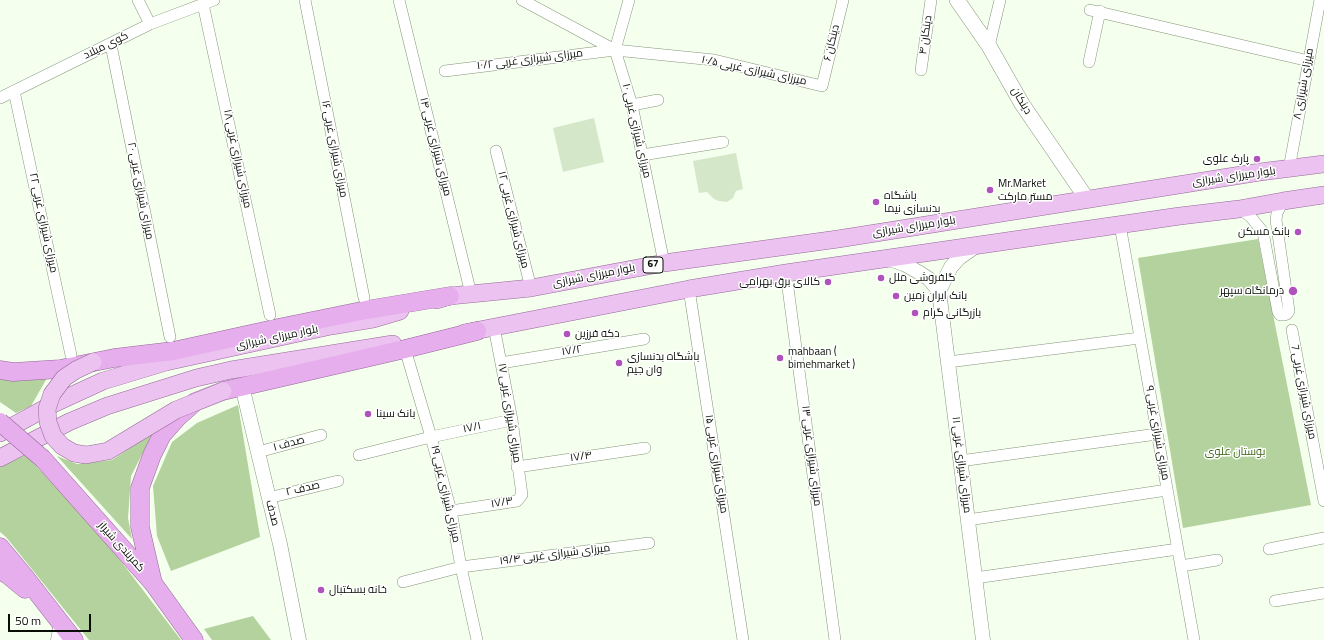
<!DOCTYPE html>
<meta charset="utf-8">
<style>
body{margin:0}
#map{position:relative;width:1324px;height:640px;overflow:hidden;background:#f4ffed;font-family:"Titillium Web",sans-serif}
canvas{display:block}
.scale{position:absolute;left:8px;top:614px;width:83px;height:18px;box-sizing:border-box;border:2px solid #080e05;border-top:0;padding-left:5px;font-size:12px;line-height:14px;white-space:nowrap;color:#080e05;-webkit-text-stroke:3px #fff;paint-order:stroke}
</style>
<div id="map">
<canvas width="1324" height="640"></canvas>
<div class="scale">50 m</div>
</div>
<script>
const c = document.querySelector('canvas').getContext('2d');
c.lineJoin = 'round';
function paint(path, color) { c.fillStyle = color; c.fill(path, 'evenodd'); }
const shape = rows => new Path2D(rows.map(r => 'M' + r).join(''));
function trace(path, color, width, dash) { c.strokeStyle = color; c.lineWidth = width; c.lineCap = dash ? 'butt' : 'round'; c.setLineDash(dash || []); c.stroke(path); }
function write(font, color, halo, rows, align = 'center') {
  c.font = font + ' "Titillium Web",Cairo,sans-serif'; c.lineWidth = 3; c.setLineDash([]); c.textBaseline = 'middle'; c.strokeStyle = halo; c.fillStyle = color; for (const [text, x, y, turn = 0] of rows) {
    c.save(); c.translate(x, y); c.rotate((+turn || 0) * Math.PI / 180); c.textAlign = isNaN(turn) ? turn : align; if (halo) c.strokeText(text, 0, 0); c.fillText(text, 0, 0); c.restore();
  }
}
paint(shape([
 [1258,239,1311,505,1183,528,1138,258],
 [0,378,47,378,31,406,16,413,0,402],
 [238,405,260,537,171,571,157,536,153,486,172,442,197,423],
 [153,433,131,476,128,518,132,539,57,456,77,464,112,460],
 [26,455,104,539,181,640,89,640,6,537,0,532,0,467],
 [253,616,271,640,212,640,204,629]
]), '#b3d29d');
paint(shape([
 [594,118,604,162,563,172,553,128],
 [736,153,743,189,736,191,733,198,727,202,719,201,714,199,707,192,699,193,693,161]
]), '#d5e7c9');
const minor = shape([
 [138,0,150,24],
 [305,0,364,298],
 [399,0,471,294],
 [522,0,615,50],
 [629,0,615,50,632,105,664,263],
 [203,4,270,315],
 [1090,10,1309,61],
 [111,45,170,337],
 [989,46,1000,0],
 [1089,62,1100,11],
 [921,70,931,0],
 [445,71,615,50,714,60,822,86,843,0],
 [14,91,71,355],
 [0,98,150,24,214,0],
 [632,105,658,100],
 [496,151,531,288],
 [642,155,723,142],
 [1289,169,1320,0],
 [1239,209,1250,216,1263,232,1278,312,1280,315,1284,315,1287,314,1289,311,1276,220,1277,213,1283,201],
 [1120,225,1194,640],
 [786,273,835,640],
 [689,289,743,640],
 [1292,330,1324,501],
 [405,349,431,437,451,511,461,567,477,640],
 [948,362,1140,338],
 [501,363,644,339],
 [258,452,321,435],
 [359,455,431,437,512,420],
 [960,461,1157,434],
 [517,467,645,448],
 [268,498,338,481],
 [451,511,517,501,522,495,512,420,494,327],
 [968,520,1167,490],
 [1269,549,1324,538],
 [1181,566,1217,560],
 [975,578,1178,549],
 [403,582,461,567,649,543],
 [1275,601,1324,593]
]);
const tertiary = shape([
 [976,246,959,258,951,267,939,291,983,640],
 [889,259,904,264,920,273,929,279,939,291],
 [242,386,280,544,299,640],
 [58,640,61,623]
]);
const secondary = shape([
 [957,0,989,46,1022,104,1087,199]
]);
const primary = shape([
 [437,300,450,296,531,288,664,263,838,239,1260,172,1324,164],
 [464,333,689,289,786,273,1180,216,1239,209,1283,201,1324,195],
 [0,433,53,404,103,381,166,362,331,326,373,319,400,311],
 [0,458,69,422,107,406,196,378,231,370,393,344]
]);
const trunk = shape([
 [0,370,13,372,60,369,114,358,173,351,278,328,366,310,450,296],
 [43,459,153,583,194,640],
 [0,547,25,577,74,640],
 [0,570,8,575,25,589],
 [153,583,140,527,140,488,152,455,162,435,177,418,195,402,223,391,405,349,477,331]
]);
trace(minor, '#85957a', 12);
trace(tertiary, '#85957a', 15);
trace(secondary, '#85957a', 16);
trace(primary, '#946898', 18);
trace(trunk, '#946898', 19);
trace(minor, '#fff', 11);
trace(tertiary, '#fff', 14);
trace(secondary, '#fff', 15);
trace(primary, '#ecc2f1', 17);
trace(trunk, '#e6aeec', 18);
const primaryBridge = shape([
 [93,362,76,370,64,378,52,394,47,409,48,422,53,436,62,446,74,453,86,455,108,451,176,410,223,391]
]);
const trunkBridge = shape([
 [0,422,43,459]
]);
trace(primaryBridge, '#946898', 18, []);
trace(trunkBridge, '#946898', 19, []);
trace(primaryBridge, '#ecc2f1', 17);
trace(trunkBridge, '#e6aeec', 18);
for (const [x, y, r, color] of [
 [1257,159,4,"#b052bb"],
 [990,190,4,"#b052bb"],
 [876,202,4,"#b052bb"],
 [1298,232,4,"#b052bb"],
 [881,278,4,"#b052bb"],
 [828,282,4,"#b052bb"],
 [1293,291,5,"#b052bb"],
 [896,296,4,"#b052bb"],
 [915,313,4,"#b052bb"],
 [567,334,4,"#b052bb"],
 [780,358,4,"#b052bb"],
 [619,363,4,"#b052bb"],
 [368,414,4,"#b052bb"],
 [321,590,4,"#b052bb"]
]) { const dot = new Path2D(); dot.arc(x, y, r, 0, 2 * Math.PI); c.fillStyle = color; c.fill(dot); trace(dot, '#fff', 1.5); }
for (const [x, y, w] of [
 [653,265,20]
]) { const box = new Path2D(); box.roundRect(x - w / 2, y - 8, w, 16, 3); c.fillStyle = '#fff'; c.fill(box); trace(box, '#080e05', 1); }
write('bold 10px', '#080e05', null, [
 ["67",653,265]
]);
write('11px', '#080e05', '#fff', [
 ["دینکان ۴",926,35,-82],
 ["دینکان ۶",832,43,-76],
 ["کوی میلاد",106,46,-26],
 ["۱۰/۲ میرزای شیرازی غربی",530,60,-7],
 ["۱۰/۵ میرزای شیرازی غربی",754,71,12],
 ["۸ میرزای شیرازی",1304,84,-80],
 ["دینکان",1021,101,59],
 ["۱۰ میرزای شیرازی غربی",636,131,77],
 ["۱۴ میرزای شیرازی غربی",435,147,76],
 ["۱۶ میرزای شیرازی غربی",334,149,79],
 ["۱۸ میرزای شیرازی غربی",237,159,78],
 ["بلوار میرزای شیرازی",1234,177,-8],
 ["۲۰ میرزای شیرازی غربی",140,191,79],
 ["۱۲ میرزای شیرازی غربی",513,220,76],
 ["۲۲ میرزای شیرازی غربی",43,223,78],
 ["بلوار میرزای شیرازی",914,227,-9],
 ["بلوار میرزای شیرازی",594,276,-11],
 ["بلوار میرزای شیرازی",277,338,-12],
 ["۱۷/۲",572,351,-9],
 ["میرزای شیرازی غربی 7",1303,392,79],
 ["۱۷ میرزای شیرازی غربی",509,413,81],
 ["۱۷/۱",472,428,-12],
 ["میرزای شیرازی غربی ۹",1157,433,80],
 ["۱ صدف",289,444,-15],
 ["۱۳ میرزای شیرازی غربی",811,456,83],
 ["۱۷/۴",581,457,-8],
 ["۱۵ میرزای شیرازی غربی",716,464,81],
 ["میرزای شیرازی غربی ۱۱",961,465,83],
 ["۲ صدف",303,489,-13],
 ["۱۹ میرزای شیرازی غربی",445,494,77],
 ["۱۷/۳",502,503,-9],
 ["صدف",272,513,75],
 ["کمربندی شیراز",121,547,48],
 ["۱۹/۴ میرزای شیرازی غربی",555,555,-7]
]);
write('11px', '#080e05', '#fff', [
 ["پارک علوی",1249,159,"right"],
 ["Mr.Market",998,184],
 ["مستر مارکت",998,197],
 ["باشگاه",884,196],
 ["بدنسازی نیما",884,209],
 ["بانک مسکن",1290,232,"right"],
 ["گلفروشی ملل",889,278],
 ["کالای برق بهرامی",820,282,"right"],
 ["درمانگاه سپهر",1284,291,"right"],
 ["بانک ایران زمین",904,296],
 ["بازرگانی گرام",923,313],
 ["دکه فرزین",575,334],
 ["mahbaan (",788,352],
 ["bimehmarket )",788,365],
 ["باشگاه بدنسازی",627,357],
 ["وان جیم",627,370],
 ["بانک سینا",376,414],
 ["خانه بسکتبال",329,590]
], 'left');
write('11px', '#3c6415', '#fff', [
 ["بوستان علوی",1235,452]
]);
</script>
